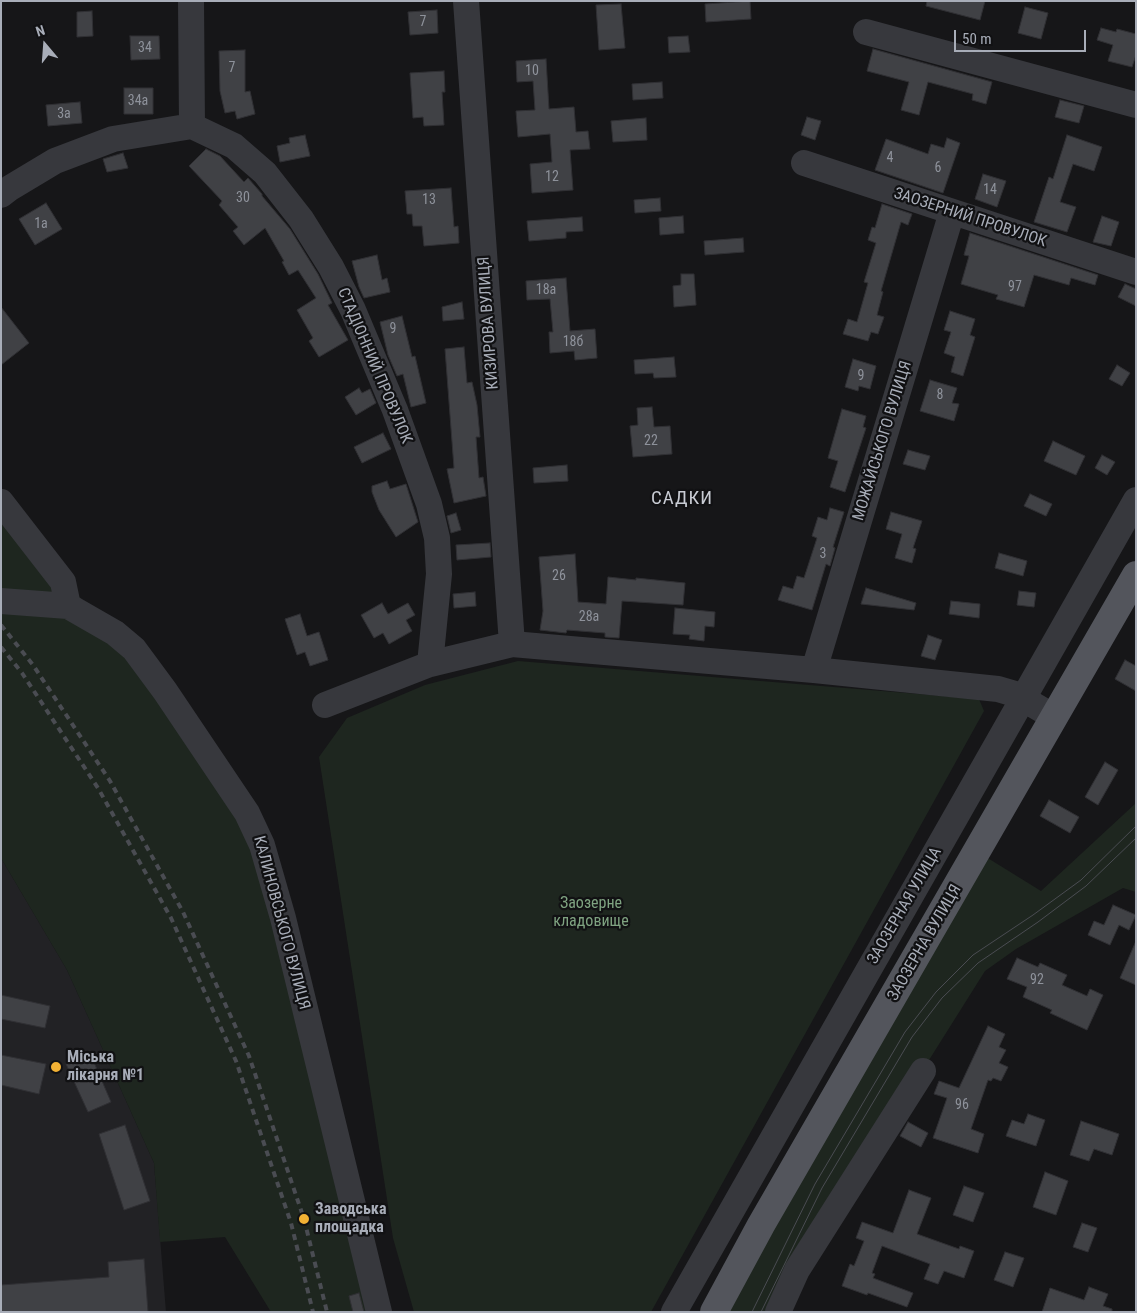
<!DOCTYPE html>
<meta charset="utf-8">
<style>
body{margin:0}
#map{position:relative;width:1137px;height:1313px;overflow:hidden;background:#161618;font-family:"Roboto Condensed",sans-serif}
canvas{display:block}
.frame{position:absolute;inset:0;border:2px solid #a8adb8;pointer-events:none}
.north{position:absolute;left:20px;top:20px;width:50px;height:50px;-webkit-text-stroke:4px #111113;paint-order:stroke;rotate:342deg;font-size:14px;font-weight:700;line-height:20px;text-align:center;color:#a8adb8}
.north::after{content:'';display:block;margin:auto;width:18px;height:22px;background:#a8adb8;clip-path:polygon(50% 0,100% 100%,50% 72%,0 100%)}
.scale{position:absolute;left:954px;top:30px;width:132px;height:22px;box-sizing:border-box;border:2px solid #a8adb8;border-top:0;padding-left:6px;font-size:15px;line-height:18px;white-space:nowrap;color:#a8adb8;-webkit-text-stroke:4px #111113;paint-order:stroke}
</style>
<div id="map">
<canvas width="1137" height="1313"></canvas>
<div class="frame"></div>
<div class="north">N</div>
<div class="scale">50 m</div>
</div>
<script>
const c = document.querySelector('canvas').getContext('2d');
c.lineJoin = 'round';
function paint(path, color) { c.fillStyle = color; c.fill(path, 'evenodd'); }
const shape = rows => new Path2D(rows.map(r => 'M' + r).join(''));
function trace(path, color, width, dash) { c.strokeStyle = color; c.lineWidth = width; c.lineCap = dash ? 'butt' : 'round'; c.setLineDash(dash || []); c.stroke(path); }
function write(font, color, halo, rows, align = 'center') {
  c.font = font + ' "Roboto Condensed",sans-serif'; c.lineWidth = 4.5; c.setLineDash([]); c.textBaseline = 'middle'; c.strokeStyle = halo; c.fillStyle = color; for (const [text, x, y, turn = 0] of rows) {
    c.save(); c.translate(x, y); c.rotate((+turn || 0) * Math.PI / 180); c.textAlign = isNaN(turn) ? turn : align; if (halo) c.strokeText(text, 0, 0); c.fillText(text, 0, 0); c.restore();
  }
}
paint(shape([
 [1,858,67,970,154,1163,166,1312,1,1312]
]), '#222225');
paint(shape([
 [1,508,53,571,99,616,252,811,375,1312,271,1312,225,1237,160,1242,154,1163,67,970,1,858],
 [518,661,979,699,984,711,651,1312,414,1312,393,1238,319,757,347,718,425,685],
 [1136,803,1136,892,1123,888,1016,949,985,971,797,1270,778,1312,718,1312,978,852,1041,891]
]), '#1e261f');
const building = shape([
 [750,1,751,19,706,22,705,4,750,1],
 [927,1,985,1,980,20,926,6,927,1],
 [621,4,625,48,599,50,596,5,621,4],
 [1025,7,1048,13,1041,39,1018,33,1025,7],
 [437,10,438,33,410,35,408,12,437,10],
 [92,11,93,36,77,37,77,12,92,11],
 [1101,28,1116,32,1117,29,1136,34,1136,55,1132,67,1108,61,1113,45,1097,40,1101,28],
 [130,36,159,36,160,59,131,60,130,36],
 [688,36,690,52,669,53,668,37,688,36],
 [873,49,992,82,986,104,972,100,973,94,928,82,919,115,901,110,909,82,867,71,873,49],
 [245,50,245,92,250,91,255,114,237,119,235,111,225,113,220,91,219,51,245,50],
 [546,59,549,109,574,107,576,132,588,131,590,149,570,150,573,190,532,193,530,164,552,162,550,134,518,137,516,111,535,110,533,81,517,82,516,61,546,59],
 [444,71,445,92,442,92,444,125,424,126,423,117,413,118,410,73,444,71],
 [662,82,663,98,633,100,632,84,662,82],
 [124,88,153,88,153,114,124,114,124,88],
 [1060,100,1084,106,1079,123,1055,117,1060,100],
 [80,102,82,123,48,126,46,105,80,102],
 [807,117,821,121,815,140,801,135,807,117],
 [646,118,647,140,613,142,611,121,646,118],
 [305,135,310,156,280,162,277,146,290,143,289,138,305,135],
 [1067,135,1102,147,1094,171,1073,164,1060,202,1076,207,1067,232,1034,222,1049,177,1053,179,1067,135],
 [947,138,960,143,943,193,875,170,886,139,928,154,931,144,944,148,947,138],
 [206,149,220,156,244,182,248,178,262,194,262,196,290,229,318,274,332,303,328,305,348,340,319,357,309,341,313,338,297,310,316,298,298,270,289,275,282,262,284,261,265,228,244,245,233,231,238,227,219,205,222,201,189,166,206,149],
 [123,153,128,168,107,172,103,159,123,153],
 [983,174,1006,181,997,207,975,199,983,174],
 [451,188,454,227,458,226,459,243,424,246,422,226,413,226,412,214,407,214,405,191,451,188],
 [660,198,661,211,635,213,634,200,660,198],
 [46,203,62,229,35,245,19,219,46,203],
 [882,204,912,214,908,225,901,222,881,291,883,292,877,315,884,317,878,334,871,332,868,341,843,334,848,319,857,322,868,283,864,282,876,243,868,240,872,227,875,228,882,204],
 [683,216,684,233,660,235,659,218,683,216],
 [1102,216,1119,222,1111,246,1093,242,1102,216],
 [582,217,583,231,566,232,566,238,529,241,527,221,582,217],
 [970,233,1098,275,1095,285,1071,278,1069,285,1034,275,1024,307,996,299,998,295,961,284,969,256,964,255,970,233],
 [743,238,744,252,705,255,704,241,743,238],
 [377,255,382,280,387,278,390,292,364,298,359,287,352,261,377,255],
 [681,274,694,274,696,305,674,307,673,286,681,285,681,274],
 [566,278,570,331,595,329,597,358,575,360,574,351,550,353,549,332,553,332,550,299,527,300,526,281,566,278],
 [1125,284,1136,289,1136,306,1118,297,1125,284],
 [462,302,464,319,443,321,442,307,462,302],
 [1,307,29,343,1,365,1,307],
 [950,311,975,319,970,335,975,337,963,376,951,372,955,357,944,353,951,332,944,330,950,311],
 [402,316,412,357,415,356,426,403,411,407,403,374,397,376,388,355,380,322,402,316],
 [464,347,467,383,472,382,477,405,480,437,476,437,479,478,483,477,486,496,454,503,447,469,454,468,445,349,464,347],
 [674,357,676,377,654,378,653,373,635,374,634,360,674,357],
 [853,359,876,366,870,389,859,386,858,391,845,387,853,359],
 [1117,365,1130,373,1122,386,1109,379,1117,365],
 [930,380,957,388,952,403,959,404,954,421,920,411,930,380],
 [359,388,362,393,370,389,376,403,356,415,345,397,359,388],
 [652,407,654,427,670,426,672,454,633,457,630,426,638,425,637,408,652,407],
 [842,409,866,416,863,427,866,428,845,492,830,487,838,461,828,458,842,409],
 [383,433,391,449,362,463,354,447,383,433],
 [1053,441,1085,456,1076,475,1044,461,1053,441],
 [908,450,930,456,925,470,903,464,908,450],
 [1102,455,1115,462,1107,475,1095,468,1102,455],
 [567,465,568,481,534,483,533,468,567,465],
 [387,481,390,489,406,484,418,522,396,537,379,510,372,492,372,486,387,481],
 [1030,494,1052,504,1046,516,1024,506,1030,494],
 [830,508,844,512,833,547,835,548,830,566,826,564,812,610,778,600,783,586,793,589,797,576,804,578,817,538,812,536,818,517,827,520,830,508],
 [891,512,922,521,913,548,916,549,912,563,895,558,902,534,886,529,891,512],
 [456,513,461,530,451,533,447,516,456,513],
 [490,543,491,557,457,560,456,545,490,543],
 [999,553,1027,561,1023,576,995,568,999,553],
 [575,554,578,602,606,604,608,577,636,580,636,578,685,583,683,605,622,601,619,638,605,637,605,633,567,630,566,633,540,630,543,611,539,557,575,554],
 [866,588,916,603,914,610,861,604,866,588],
 [1019,591,1036,593,1034,607,1017,605,1019,591],
 [475,592,476,606,454,608,453,594,475,592],
 [951,601,980,604,979,618,949,614,951,601],
 [382,603,388,614,408,603,415,615,406,620,412,631,389,644,383,633,374,638,361,615,382,603],
 [675,608,715,612,714,627,705,626,704,641,689,639,690,635,673,634,675,608],
 [300,614,307,636,319,632,328,660,310,666,305,652,297,655,285,619,300,614],
 [928,635,942,640,935,660,921,656,928,635],
 [1125,660,1136,666,1136,691,1115,679,1125,660],
 [1105,762,1118,770,1098,805,1085,797,1105,762],
 [1049,800,1079,817,1070,833,1040,816,1049,800],
 [1113,905,1136,915,1129,930,1119,925,1110,945,1088,935,1094,921,1104,925,1113,905],
 [1136,941,1136,985,1120,978,1136,941],
 [1017,958,1038,967,1040,963,1067,975,1062,985,1087,996,1090,989,1103,995,1087,1030,1050,1013,1052,1010,1023,997,1027,987,1007,979,1017,958],
 [1,995,50,1006,45,1028,1,1019,1,995],
 [988,1026,1005,1034,999,1047,1006,1050,999,1063,1008,1067,1001,1081,993,1078,991,1081,988,1080,971,1129,984,1134,978,1153,933,1138,947,1098,934,1094,939,1081,959,1088,988,1026],
 [90,1053,111,1102,88,1112,66,1064,90,1053],
 [1,1055,46,1064,39,1094,1,1085,1,1055],
 [1028,1114,1045,1120,1036,1146,1006,1136,1012,1120,1024,1124,1028,1114],
 [1081,1121,1119,1134,1112,1155,1094,1149,1089,1161,1070,1155,1081,1121],
 [908,1122,928,1133,921,1147,900,1136,908,1122],
 [125,1125,150,1201,124,1210,99,1134,125,1125],
 [1045,1172,1068,1181,1056,1215,1033,1207,1045,1172],
 [964,1186,984,1193,973,1222,953,1215,964,1186],
 [909,1190,931,1198,917,1234,959,1249,960,1246,974,1251,964,1278,944,1271,938,1284,924,1279,930,1264,882,1246,872,1273,875,1274,873,1278,913,1293,907,1307,868,1293,867,1295,842,1286,850,1264,854,1266,864,1241,856,1238,862,1222,893,1233,909,1190],
 [1082,1223,1097,1228,1088,1252,1073,1247,1082,1223],
 [1005,1252,1024,1258,1013,1287,994,1280,1005,1252],
 [144,1259,148,1312,1,1312,1,1285,109,1277,108,1262,144,1259],
 [1089,1287,1108,1294,1103,1306,1112,1309,1112,1312,1042,1312,1050,1288,1084,1300,1089,1287],
 [359,1293,364,1312,353,1312,349,1296,359,1293]
]);
paint(building, '#404145');
trace(building, '#303034', 1);
trace(shape([
 [191,1,192,126],
 [466,1,512,644],
 [866,32,1136,105],
 [804,163,1136,272],
 [1,195,10,188,55,161,113,139,192,126,234,146,265,173,301,219,331,267,353,310,395,410,429,504,437,538,439,574,430,664],
 [1,502,63,582,68,606],
 [1,601,68,606,115,633,134,649,165,691,247,813,262,845,283,918,379,1312],
 [814,670,952,212],
 [325,705,430,664,512,644,814,670,998,689,1015,694,1054,717],
 [674,1312,1136,500],
 [778,1312,797,1270,923,1071]
]), '#37383d', 26);
trace(shape([
 [714,1312,761,1225,1136,575]
]), '#53555c', 28);
trace(shape([
 [752,1312,815,1184,905,1032,936,992,973,955,1033,915,1081,880,1136,826],
 [761,1312,822,1188,912,1037,942,998,978,963,1038,922,1086,886,1136,838]
]), '#4a4c52', 1);
trace(shape([
 [1,625,33,665,110,781,183,912,249,1056,304,1219,327,1312],
 [1,647,22,673,98,788,171,918,236,1061,291,1223,313,1312]
]), '#4a4c52', 4, [6, 5]);
for (const [x, y, r, color] of [
 [56,1067,6,"#f2b134"],
 [304,1219,6,"#f2b134"]
]) { const dot = new Path2D(); dot.arc(x, y, r, 0, 2 * Math.PI); c.fillStyle = color; c.fill(dot); trace(dot, '#111113', 2); }
write('14px', '#8e929b', null, [
 ["7",423,22],
 ["34",145,48],
 ["7",232,68],
 ["10",532,71],
 ["34а",138,101],
 ["3а",64,114],
 ["4",890,158],
 ["6",938,168],
 ["12",552,177],
 ["14",990,190],
 ["30",243,198],
 ["13",429,200],
 ["1а",41,224],
 ["97",1015,287],
 ["18а",546,290],
 ["9",393,329],
 ["18б",573,342],
 ["9",861,376],
 ["8",940,395],
 ["22",651,441],
 ["3",823,554],
 ["26",559,576],
 ["28а",589,617],
 ["92",1037,980],
 ["96",962,1105]
]);
write('16px', '#a8adb8', '#111113', [
 ["ЗАОЗЕРНИЙ ПРОВУЛОК",970,218,18],
 ["КИЗИРОВА ВУЛИЦЯ",489,323,-94],
 ["СТАДІОННИЙ ПРОВУЛОК",374,366,67],
 ["МОЖАЙСЬКОГО ВУЛИЦЯ",883,441,-73],
 ["ЗАОЗЕРНАЯ УЛИЦА",905,906,-60],
 ["КАЛИНОВСЬКОГО ВУЛИЦЯ",281,923,75],
 ["ЗАОЗЕРНА ВУЛИЦЯ",925,943,-60]
]);
write('16px', '#7fa381', '#111113', [
 ["Заозерне",591,904],
 ["кладовище",591,922]
]);
write('bold 16px', '#a8adb8', '#111113', [
 ["Міська",67,1058],
 ["лікарня №1",67,1076],
 ["Заводська",315,1210],
 ["площадка",315,1228]
], 'left');
c.letterSpacing = '1px';
write('19px', '#c9ccd4', '#111113', [
 ["САДКИ",682,499]
]);
c.letterSpacing = '0px';
</script>
